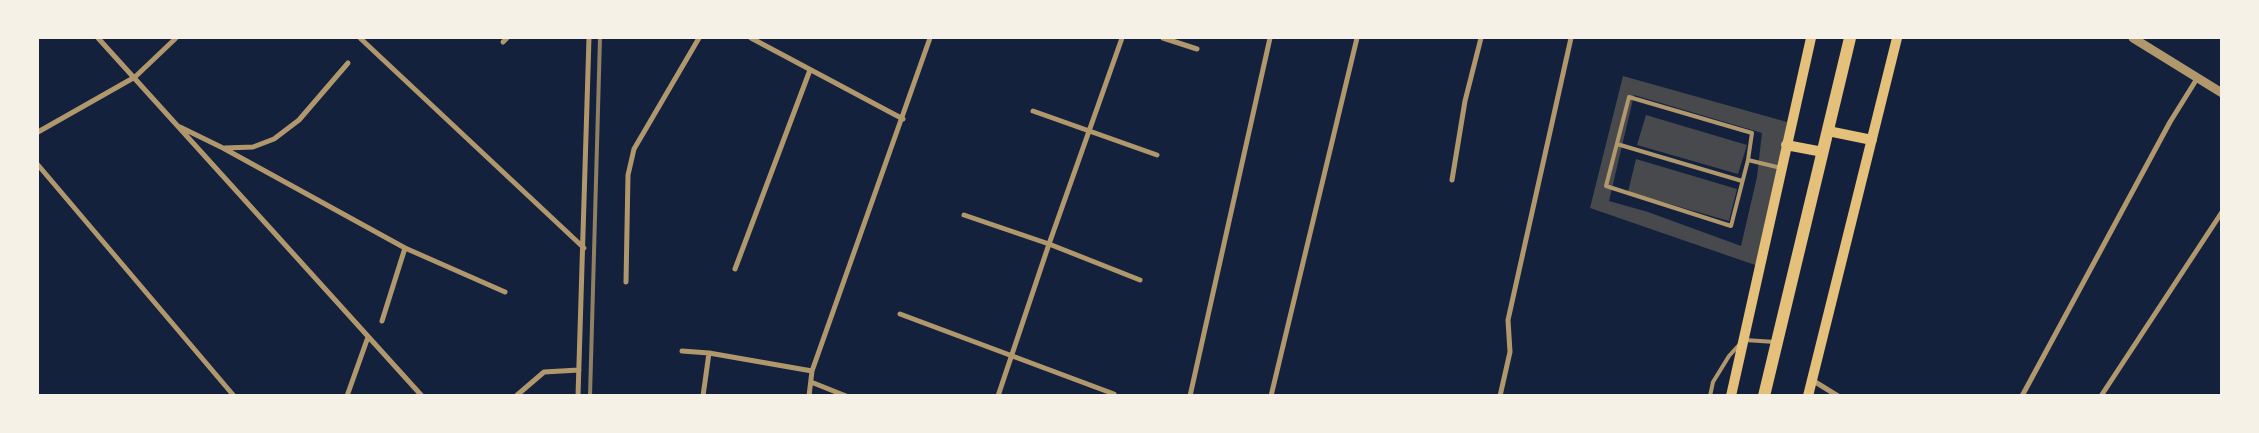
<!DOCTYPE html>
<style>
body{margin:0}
#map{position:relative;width:2259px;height:433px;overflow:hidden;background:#14213d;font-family:"Fira Sans Condensed",sans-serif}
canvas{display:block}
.frame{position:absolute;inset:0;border:39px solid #f6f1e7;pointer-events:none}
</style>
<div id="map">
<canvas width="2259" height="433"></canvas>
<div class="frame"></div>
</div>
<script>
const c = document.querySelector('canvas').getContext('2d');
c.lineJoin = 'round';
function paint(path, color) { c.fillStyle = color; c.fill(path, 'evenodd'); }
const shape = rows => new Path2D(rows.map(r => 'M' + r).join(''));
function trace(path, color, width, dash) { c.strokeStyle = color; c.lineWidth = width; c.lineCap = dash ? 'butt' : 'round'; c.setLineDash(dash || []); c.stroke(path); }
paint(shape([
 [1623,76,1787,122,1758,266,1590,208],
 [1634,95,1762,133,1757,177,1741,246,1648,212,1609,201],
 [1646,115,1747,145,1738,174,1637,145],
 [1636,159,1737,189,1729,221,1628,192]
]), '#48494c');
trace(shape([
 [1617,144,1742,181],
 [1748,160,1752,133,1629,97,1606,186,1731,226,1748,160,1781,168],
 [1745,340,1775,342],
 [1710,396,1713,382,1729,356,1739,345]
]), '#b1986c', 4);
trace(shape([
 [98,38,422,396],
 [360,38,584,248],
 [751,38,903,119],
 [1163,38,1197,49],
 [503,42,507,38],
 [1033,111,1157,155],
 [180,127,223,148,405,248,505,292],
 [38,132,135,77,176,38],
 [225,148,253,147,274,139,299,120,348,63],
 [38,165,234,396],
 [1452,180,1465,101,1481,38],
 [964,215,1049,244,1140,280],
 [735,269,810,70],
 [626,282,628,175,634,149,699,38],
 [900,314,1114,394],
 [382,321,405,248],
 [682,351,709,353,812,371],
 [1812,380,1838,396],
 [811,382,846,396],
 [347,396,368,337],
 [516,396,544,372,579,370],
 [578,396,589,38],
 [703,396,709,353],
 [809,396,812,371,930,38],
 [998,396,1049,244,1122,38],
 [1190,396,1270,38],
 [1271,396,1357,38],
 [1500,396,1510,352,1508,320,1571,38],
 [2022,396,2170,122,2198,77],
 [2101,396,2222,212]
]), '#b1986c', 5);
trace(shape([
 [2133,38,2222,93]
]), '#b1986c', 9);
trace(shape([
 [1828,131,1872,140],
 [1786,145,1823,152],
 [1731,396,1811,38],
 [1808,396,1897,38]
]), '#e5c07b', 10);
trace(shape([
 [1764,396,1850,38]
]), '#e5c07b', 12);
trace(shape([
 [590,396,600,38]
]), '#918062', 4);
</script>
